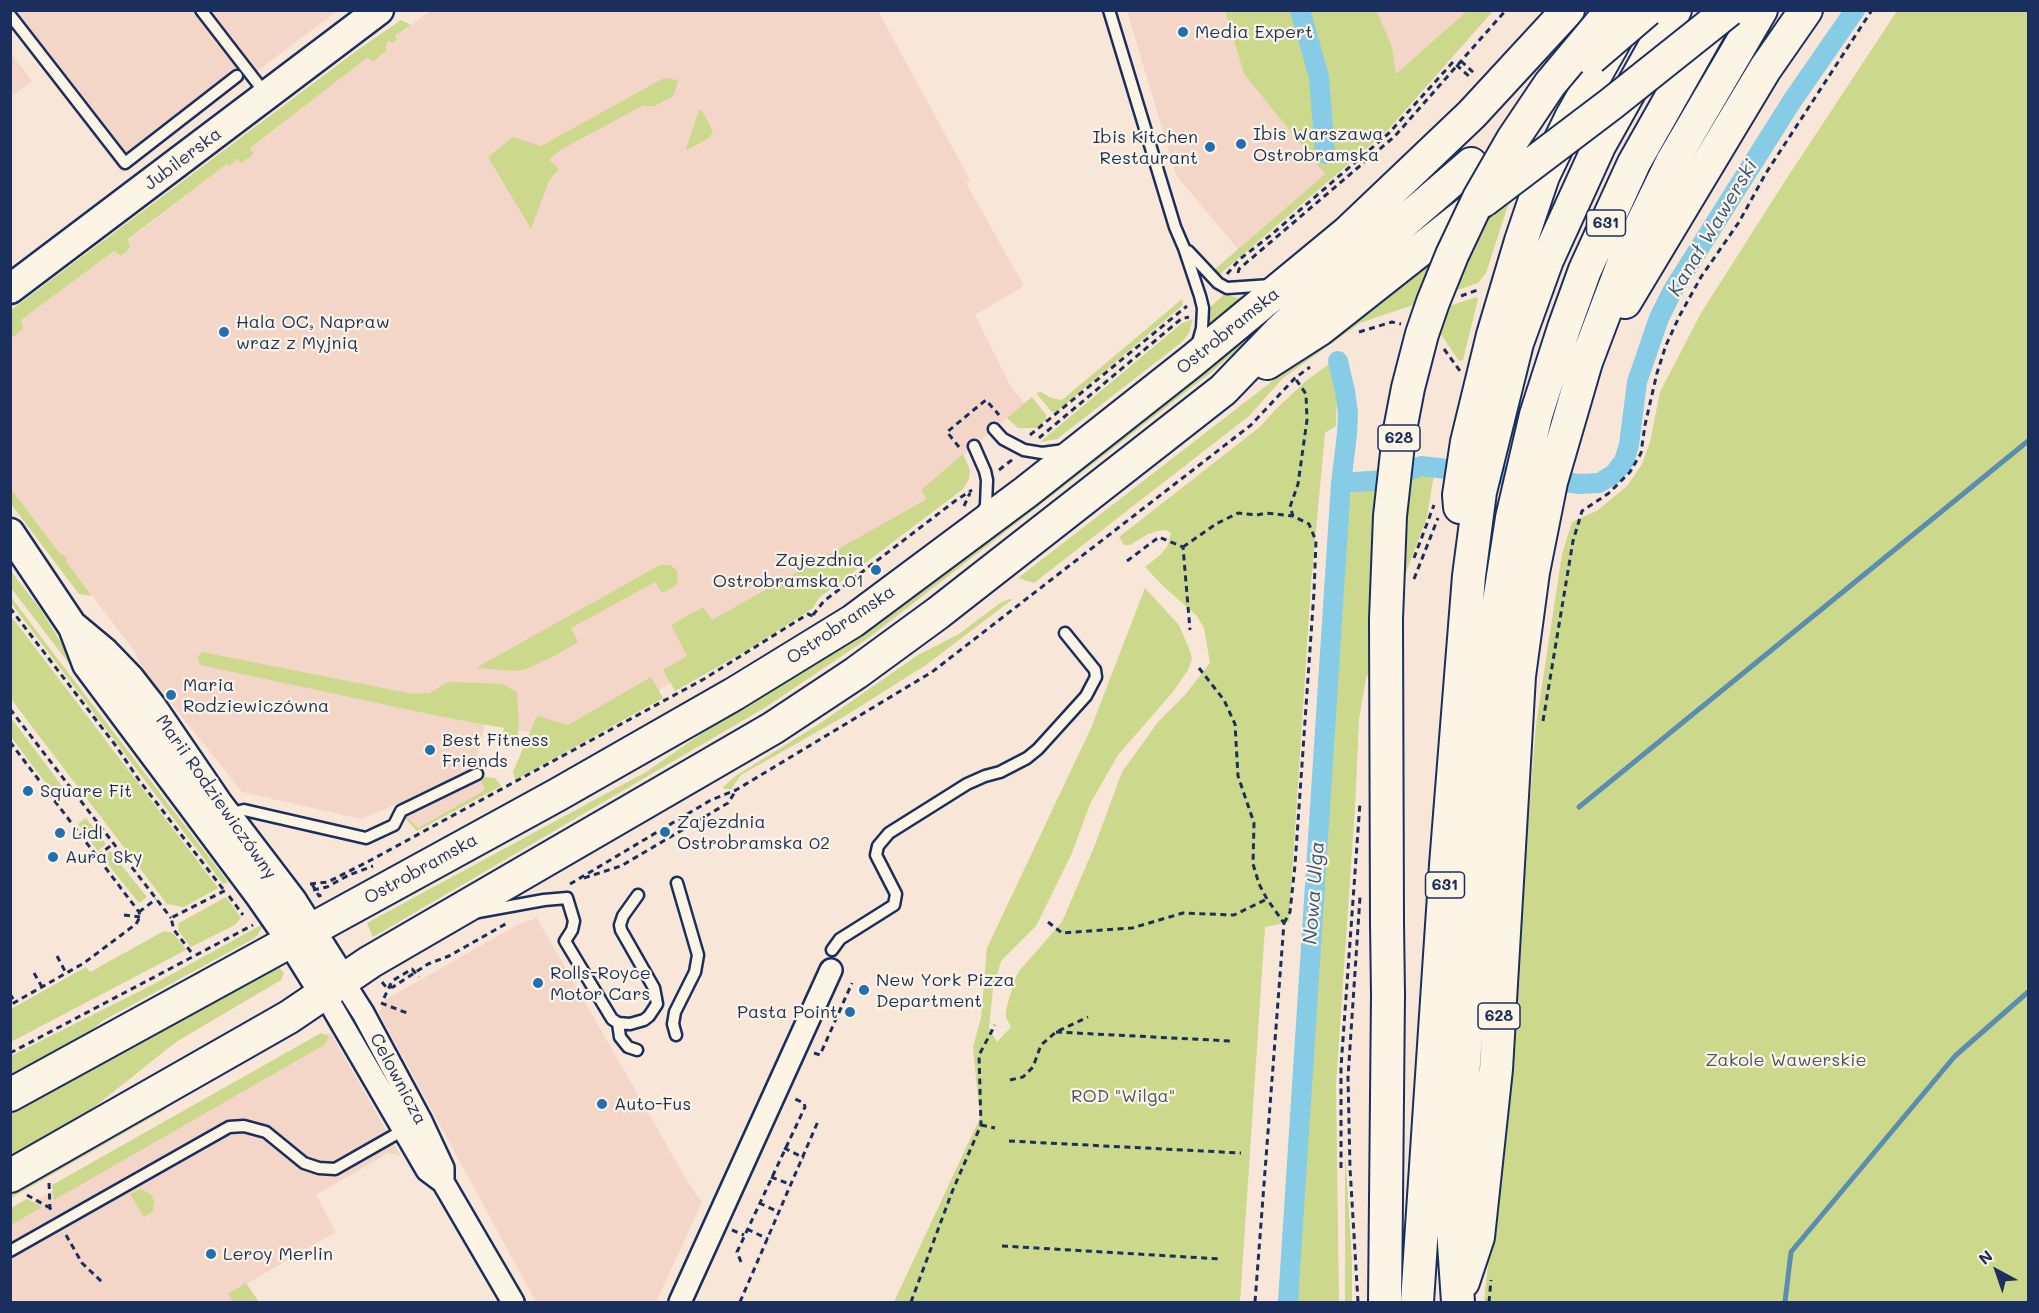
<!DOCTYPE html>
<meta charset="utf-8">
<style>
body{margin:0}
#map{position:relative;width:2039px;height:1313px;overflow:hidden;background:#f8e7d8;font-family:Mali,sans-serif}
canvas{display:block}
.frame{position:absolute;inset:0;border:12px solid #1b2f5e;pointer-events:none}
.north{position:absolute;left:1967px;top:1241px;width:60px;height:60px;-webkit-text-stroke:4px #fcf5e5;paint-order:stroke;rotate:320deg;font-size:16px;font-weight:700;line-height:24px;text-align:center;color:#1b2f5e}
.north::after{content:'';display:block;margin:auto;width:21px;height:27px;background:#1b2f5e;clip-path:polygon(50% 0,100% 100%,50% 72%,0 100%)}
</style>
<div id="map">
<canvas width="2039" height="1313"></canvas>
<div class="frame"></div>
<div class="north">N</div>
</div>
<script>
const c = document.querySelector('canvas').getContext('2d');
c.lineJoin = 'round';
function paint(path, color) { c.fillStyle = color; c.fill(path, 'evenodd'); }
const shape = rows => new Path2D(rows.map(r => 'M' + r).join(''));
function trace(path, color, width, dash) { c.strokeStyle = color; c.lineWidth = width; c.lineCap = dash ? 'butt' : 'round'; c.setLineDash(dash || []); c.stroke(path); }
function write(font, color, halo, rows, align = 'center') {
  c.font = font + ' Mali,sans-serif'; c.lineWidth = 4.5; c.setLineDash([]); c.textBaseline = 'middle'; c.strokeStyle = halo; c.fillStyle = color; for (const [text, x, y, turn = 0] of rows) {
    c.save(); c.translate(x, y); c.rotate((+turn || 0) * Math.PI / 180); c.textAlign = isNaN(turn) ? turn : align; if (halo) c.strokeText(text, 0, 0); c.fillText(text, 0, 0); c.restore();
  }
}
paint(shape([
 [11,11,337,11,122,173,11,29],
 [430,11,878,11,970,180,966,183,1024,286,975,315,1012,389,1025,403,930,483,934,509,732,648,570,741,485,723,475,770,486,790,418,828,395,805,361,819,242,792,152,679,139,662,135,652,66,561,67,559,63,554,61,555,11,489,11,335,13,337,21,320,114,251,120,256,130,248,128,240,227,164,229,165,237,159,253,153,250,148,367,58,373,62,386,51,386,43,389,41,391,43,395,37],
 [1127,11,1225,11,1244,74,1326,174,1238,249,1176,175],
 [1377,11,1467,11,1396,75,1392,47],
 [11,53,32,81,11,97],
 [537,918,689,1184,702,1202,656,1302,536,1302,379,1013,385,1000,517,925],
 [330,1032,401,1156,388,1153,316,1195,336,1232,229,1294,233,1302,11,1302,10,1215]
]), '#f4d6c8');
paint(shape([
 [1225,11,1377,11,1392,47,1396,74,1467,11,1493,11,1387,131,1219,275,1214,270,1325,174,1244,74],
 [1897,11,2028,11,2028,1302,1484,1302,1507,1087,1536,725,1562,554,1572,522,1598,510,1628,485,1642,464,1650,442,1660,392,1701,313,1785,181],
 [401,20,411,25,395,36,397,39,392,43,389,41,386,43,386,51,373,62,367,58,250,148,254,154,241,163,237,159,229,166,227,164,128,239,130,248,121,256,114,251,21,320,23,329,13,337,11,335,11,310,359,49],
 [664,78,678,80,675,92,672,97,655,106,642,106,560,150,549,160,559,169,549,181,531,229,488,157,513,137,541,146],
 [701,109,713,131,709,138,687,150,686,148,699,111],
 [1455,146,1461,152,1358,241,1360,244,1209,374,867,639,766,707,373,937,367,923,646,772,714,725,840,646],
 [1509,202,1486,273,1478,283,1360,323,1283,378,1249,416,1034,583,1018,578,1355,317,1358,320],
 [1225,294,1237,298,1248,297,1209,331,1211,306],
 [1476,297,1478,299,1463,360,1459,361,1440,333,1433,327,1414,318],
 [1182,299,1183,305,1055,413,1051,411,1036,393,1041,392,1051,398,1062,400],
 [1193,319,1189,333,1182,342,1057,439,1040,442,1182,323],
 [1332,362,1337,387,1336,426,1325,433,1311,584,1289,922,1265,927,1240,1302,894,1302,980,1118,973,1047,981,1018,987,948,1091,728,1145,588,1179,625,1190,651,1192,659,1188,670,1172,693,1118,755,1090,804,1072,853,1036,926,1001,961,993,989,989,1027,997,1042,1011,1027,1006,1017,1006,1010,1014,981,1020,970,1062,922,1095,845,1122,772,1158,722,1185,695,1210,663,1204,628,1197,616,1163,586,1145,567,1160,555,1167,547,1171,533,1166,530,1157,531,1148,534,1130,545,1124,545,1119,537,1261,426,1275,410,1307,380],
 [1032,397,1046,415,1046,420,1036,428,1018,428,1007,418],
 [963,454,970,470,969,479,963,489,819,598,813,608,746,651,675,691,663,670,687,656,671,625,703,607,712,620,927,499,921,490],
 [1417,473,1434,475,1427,517,1366,679,1359,719,1355,807,1336,1085,1339,1302,1294,1302,1314,1000,1339,664,1347,541,1347,498,1354,490],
 [11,489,61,555,63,554,68,560,66,561,92,596,79,594,11,504],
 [660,565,670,565,677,571,678,582,674,587,662,593,655,582,571,628,578,642,558,654,526,669,516,671,476,668],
 [10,570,41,610,70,657,147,765,11,588],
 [11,597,57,658,228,882,223,884,11,603],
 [1009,599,1013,599,926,665,845,716,741,775,731,789,724,789,723,787,737,775,819,724,918,655,959,634,1000,603],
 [11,616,218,888,184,907,167,904,11,699],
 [202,652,413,694,430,693,448,682,503,684,517,692,519,724,517,742,502,739,504,728,443,717,200,665,198,657],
 [651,677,663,698,515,780,513,772,536,718,538,716,568,725],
 [11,718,65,790,56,797,11,737],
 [485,777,495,778,501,786,417,831,403,816,405,815,418,828,485,790,480,779],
 [86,818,106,844,98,851,78,824],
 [110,851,147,897,139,903,102,857],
 [226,897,241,918,235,925,191,947,178,930,179,923],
 [263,924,258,935,253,939,104,1020,75,1043,11,1080,11,1056,152,985],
 [164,931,173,933,186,950,11,1042,11,1009,86,967,90,972],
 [277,965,284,973,281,980,176,1042,88,1112,11,1157,10,1109],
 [321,1033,329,1036,324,1045,54,1200,52,1185],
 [165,1108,166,1109,11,1198,11,1194],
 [1345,1151,1352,1261,1352,1302,1345,1302],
 [141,1189,151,1194,154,1201,153,1211,144,1217,130,1194],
 [27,1199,42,1207,11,1225,11,1208],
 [246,1283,259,1302,233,1302,228,1294]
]), '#ccd88b');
trace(shape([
 [1579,807,2028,441],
 [1785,1302,1791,1252,1955,1056,2028,992]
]), '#5b8db0', 5);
trace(shape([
 [1300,10,1319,77,1325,154],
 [1341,483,1384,480,1421,466,1580,484,1599,483,1614,474,1624,461,1629,445,1637,382,1659,318,1673,290,1792,101,1855,10],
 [1288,1302,1341,483,1347,434,1348,413,1345,391,1338,361]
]), '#86cce7', 20);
const lane = shape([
 [201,10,265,93],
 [1109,10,1175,227,1184,248,1200,296,1203,308,1202,328,1197,346],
 [10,15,125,163,237,76],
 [1188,251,1218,283,1227,288,1271,285],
 [994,429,1003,439,1024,450,1042,453,1065,450],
 [974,446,985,471,987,480,986,505,982,514],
 [228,814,244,810,366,838,394,825,401,811,477,774],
 [478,912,544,900,567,898,574,921,572,930,565,941,612,1019,618,1023,630,1024,644,1020,649,1016,657,1004,654,988,621,930,620,925,623,916,638,895],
 [832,950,840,939,894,905,896,894,876,855,878,846,889,833,967,784,985,776,1000,772,1027,758,1038,749,1086,696,1096,677,1095,670,1065,633],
 [618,1023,620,1037,628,1047,637,1050],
 [676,1035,673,1024,675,1012,695,972,698,955,677,883],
 [10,1251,229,1127,244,1126,266,1132,304,1163,319,1168,335,1169,407,1128]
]);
const street = shape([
 [342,980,363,1013,421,1121,443,1168,443,1182],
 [324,993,427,1170,443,1182,513,1302],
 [680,1302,831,970]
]);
const secondary = shape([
 [10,289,379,10],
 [10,533,73,627,87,664,259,894,291,940,324,993],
 [74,627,104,652,130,679,151,706,218,804,292,901,342,980]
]);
const primary = shape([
 [1625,302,1765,69,1806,10],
 [1267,363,1320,329,1481,202],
 [1460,507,1459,495,1467,442,1493,335,1521,241,1543,176,1571,118,1618,35],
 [10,1095,557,795,734,694,853,621,1026,492,1192,361,1347,233,1472,114,1568,10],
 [10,1176,289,1017,370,962,773,728,856,673,938,613,1223,390,1279,332,1308,305,1471,164],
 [1463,1282,1478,1237,1496,1069,1519,676,1533,572,1551,482,1586,362,1625,259,1672,162,1761,10],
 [1385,1302,1388,995,1387,922],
 [1417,1302,1446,865,1469,576,1480,492,1517,343,1547,260,1599,146,1675,10],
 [1458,1302,1453,1229,1477,869,1494,634,1512,518,1536,415,1564,328,1585,270,1634,163,1712,25]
]);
trace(lane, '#1b2f5e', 15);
trace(street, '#1b2f5e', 26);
trace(secondary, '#1b2f5e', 33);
trace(primary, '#1b2f5e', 36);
trace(shape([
 [1461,61,1475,74],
 [1238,273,1239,269,1395,136,1506,10],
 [1227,274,1240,259,1271,235,1389,133,1453,62,1471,78],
 [1461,296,1480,289],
 [1359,332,1392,322,1401,324],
 [1444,349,1460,371],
 [1030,435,1187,306],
 [1039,438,1181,319,1189,317],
 [959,447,947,432,976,408,986,400,999,415],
 [999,470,1013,459],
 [964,506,970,493],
 [1183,547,1216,524,1238,513,1257,515,1266,513,1293,516],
 [1414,558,1434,505],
 [1127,561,1159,537,1183,547,1190,630],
 [1414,579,1438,518],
 [10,608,116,746,139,780,223,889],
 [813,615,824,601,955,501,972,490],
 [1199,668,1224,700,1235,724,1238,776,1254,823,1253,864,1259,884,1267,899,1284,923,1255,1302],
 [10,709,171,918],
 [1543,721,1573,541,1582,511,1609,493,1630,472,1641,453,1645,425,1657,373,1666,345,1680,315,1701,277,1739,222,1766,173,1872,10],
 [10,742,139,912,140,917,136,924,84,963,10,1005],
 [97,856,113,844],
 [584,878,621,866,728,803,735,792],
 [310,884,328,882,371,860,704,679,808,614,815,617],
 [312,884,319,896,322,895],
 [570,884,711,800,736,790,932,672,1251,425,1295,378,1310,367],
 [313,890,327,887,349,875,373,866],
 [229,896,243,915],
 [139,912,156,899],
 [124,915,140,917],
 [1048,922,1062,933,1132,928,1183,913,1234,915,1267,899],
 [1284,923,1290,912,1295,865,1314,592,1316,541,1309,524,1293,516,1290,507,1298,484,1307,420,1306,394,1295,378],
 [191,952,174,930,171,918,228,889],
 [57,956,66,973],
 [34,973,42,987],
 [382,982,386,987,393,987,428,964,449,956,509,922],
 [10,994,15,1002],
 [384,998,392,981,412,969,419,977],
 [381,1003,407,1013],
 [1056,1032,1231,1041],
 [10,1053,253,925],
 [814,1053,820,1055,852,983],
 [1010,1080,1023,1077,1033,1067,1041,1045,1056,1032,1088,1017],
 [981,1125,995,1128],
 [1009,1141,1241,1153],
 [784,1148,804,1158],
 [1341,1168,1341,1067,1360,803],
 [771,1177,792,1185],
 [49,1183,50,1208,52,1212],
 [27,1195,50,1208],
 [759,1203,779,1212],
 [747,1229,768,1239],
 [732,1230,744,1235],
 [66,1235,82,1263,102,1282],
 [1002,1246,1221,1259],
 [741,1262,737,1252,805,1107,804,1103,793,1098],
 [740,1302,819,1119],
 [911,1302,952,1192,981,1125,979,1055,995,1025],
 [1358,1302,1350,1168,1348,1077,1360,897],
 [1489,1302,1491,1280]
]), '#1b2f5e', 3, [6, 4.5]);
trace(lane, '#fcf5e5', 10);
trace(street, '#fcf5e5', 21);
trace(secondary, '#fcf5e5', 28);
trace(primary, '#fcf5e5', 32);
const primaryBridge = shape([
 [1591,58,1647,10],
 [1483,201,1611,104,1729,10],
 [1387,922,1386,619,1390,516,1399,435,1408,388,1422,334,1433,302,1452,255,1479,198,1513,139,1550,84,1612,10]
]);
trace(primaryBridge, '#1b2f5e', 36, []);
trace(primaryBridge, '#fcf5e5', 32);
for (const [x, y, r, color] of [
 [1183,32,6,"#1f6fb2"],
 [1241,144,6,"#1f6fb2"],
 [1210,147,6,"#1f6fb2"],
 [224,332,6,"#1f6fb2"],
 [876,570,6,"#1f6fb2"],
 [171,695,6,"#1f6fb2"],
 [430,750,6,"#1f6fb2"],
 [28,791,6,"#1f6fb2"],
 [665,832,6,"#1f6fb2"],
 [60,833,6,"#1f6fb2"],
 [53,857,6,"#1f6fb2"],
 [538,983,6,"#1f6fb2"],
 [864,990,6,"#1f6fb2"],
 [850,1012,6,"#1f6fb2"],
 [602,1104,6,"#1f6fb2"],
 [211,1254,6,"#1f6fb2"]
]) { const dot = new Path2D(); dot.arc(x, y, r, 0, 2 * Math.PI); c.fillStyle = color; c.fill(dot); trace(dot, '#fcf5e5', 2); }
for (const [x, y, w] of [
 [1606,223,39],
 [1399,438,42],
 [1445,885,39],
 [1499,1016,42]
]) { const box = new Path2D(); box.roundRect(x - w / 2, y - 13, w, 26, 4.5); c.fillStyle = '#fcf5e5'; c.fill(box); trace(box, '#1b2f5e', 1.5); }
write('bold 16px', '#1b2f5e', null, [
 ["631",1606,223],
 ["628",1399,438],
 ["631",1445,885],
 ["628",1499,1016]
]);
write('18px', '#1b2f5e', '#fcf5e5', [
 ["Media Expert",1195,32],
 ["Ibis Warszawa",1253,134],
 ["Ostrobramska",1253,155],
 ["Ibis Kitchen",1198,137,"right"],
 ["Restaurant",1198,158,"right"],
 ["Hala OC, Napraw",236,322],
 ["wraz z Myjnią",236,343],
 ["Zajezdnia",864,560,"right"],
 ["Ostrobramska 01",864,581,"right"],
 ["Maria",183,685],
 ["Rodziewiczówna",183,706],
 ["Best Fitness",442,740],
 ["Friends",442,761],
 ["Square Fit",40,791],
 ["Zajezdnia",677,822],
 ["Ostrobramska 02",677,843],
 ["Lidl",72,833],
 ["Aura Sky",65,857],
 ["Rolls-Royce",550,973],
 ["Motor Cars",550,994],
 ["New York Pizza",876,980],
 ["Department",876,1001],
 ["Pasta Point",838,1012,"right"],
 ["Auto-Fus",614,1104],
 ["Leroy Merlin",223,1254]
], 'left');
write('18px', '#1b2f5e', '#fcf5e5', [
 ["Jubilerska",183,159,-37],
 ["Ostrobramska",1228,331,-39],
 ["Ostrobramska",841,625,-34],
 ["Marii Rodziewiczówny",216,797,55],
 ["Ostrobramska",421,869,-29],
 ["Celownicza",398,1079,62]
]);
write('18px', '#475969', '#fcf5e5', [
 ["Zakole Wawerskie",1786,1060],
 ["ROD \"Wilga\"",1123,1096]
]);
write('italic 20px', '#365680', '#fcf5e5', [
 ["Kanał Wawerski",1713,228,-59],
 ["Nowa Ulga",1314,893,-86]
]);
</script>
